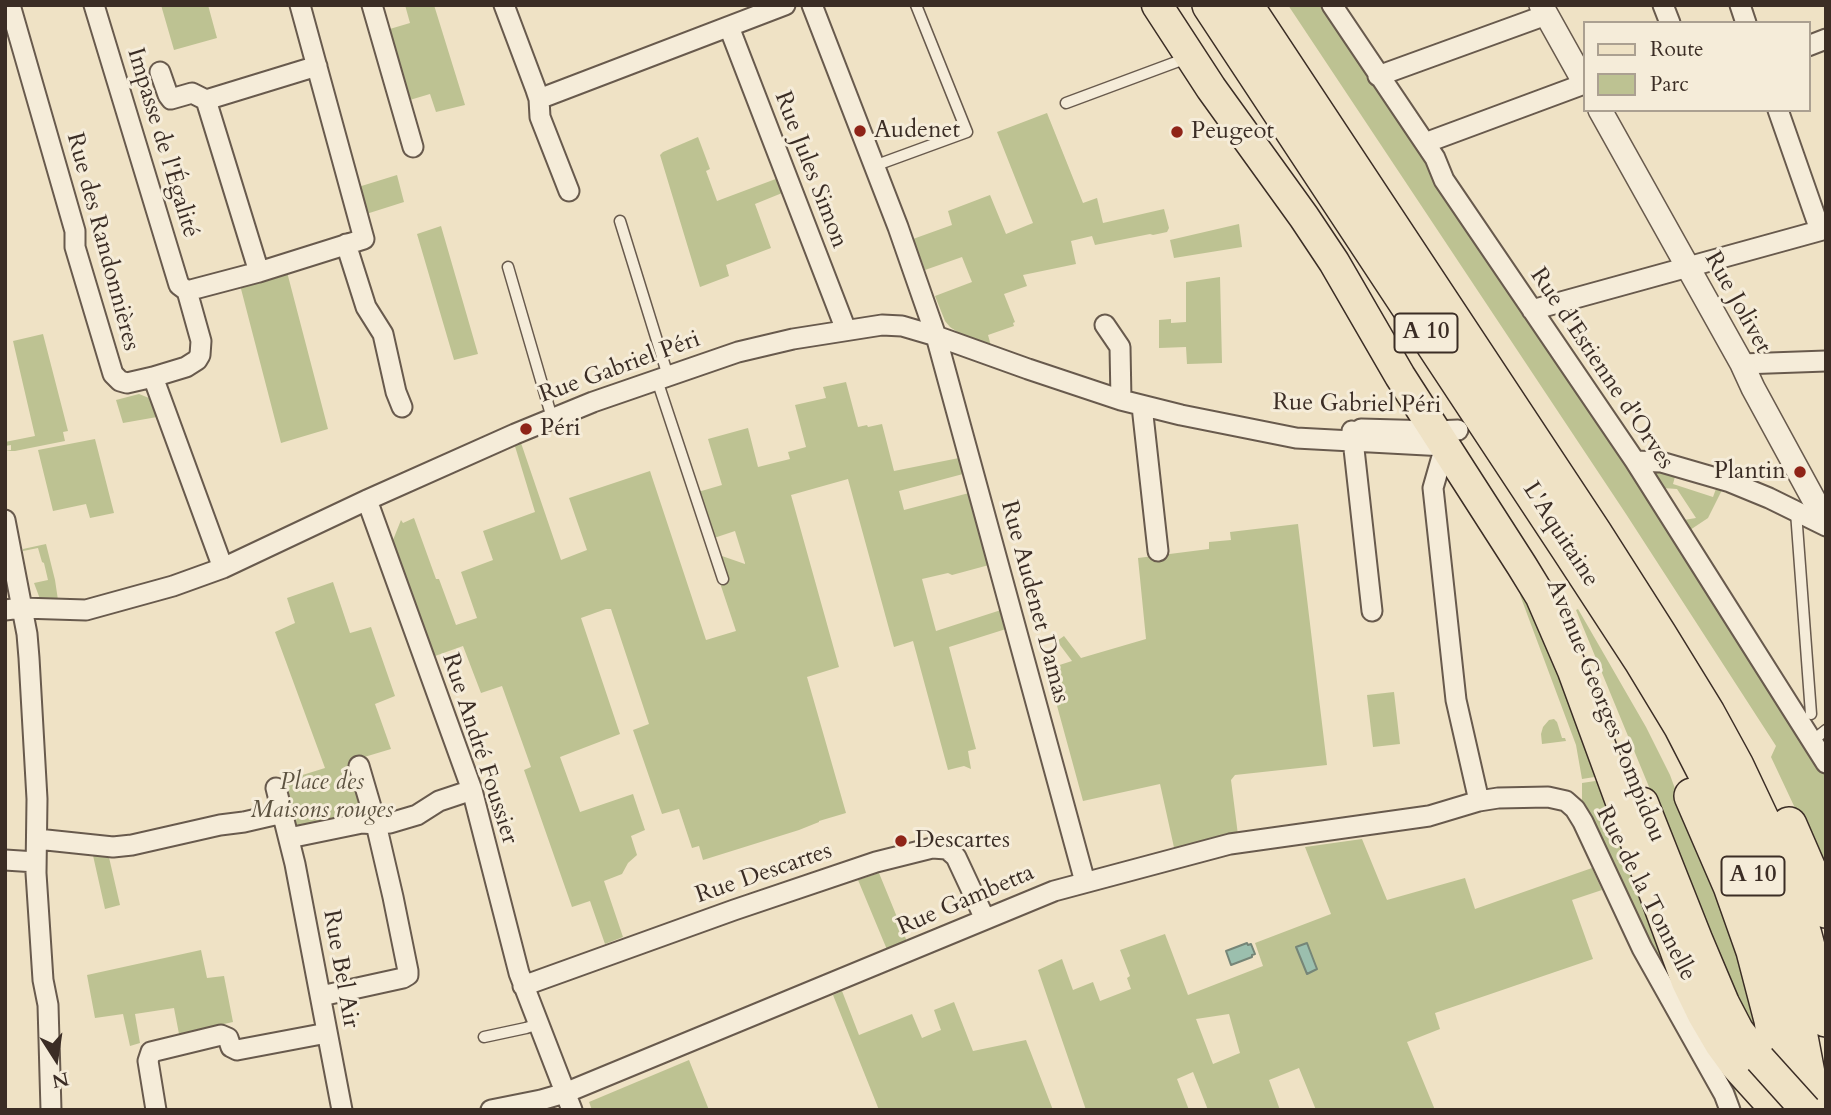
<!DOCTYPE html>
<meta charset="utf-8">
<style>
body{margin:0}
#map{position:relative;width:1831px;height:1115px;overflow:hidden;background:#efe2c5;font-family:Cardo,serif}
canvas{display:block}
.frame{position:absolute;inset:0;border:7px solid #3b2d25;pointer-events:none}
.legend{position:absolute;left:1583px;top:21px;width:228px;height:91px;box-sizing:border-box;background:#f5ecd9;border:2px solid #aba091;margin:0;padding:9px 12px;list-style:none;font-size:21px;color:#3b2d25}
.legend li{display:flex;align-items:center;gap:14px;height:35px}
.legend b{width:35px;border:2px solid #aba091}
.north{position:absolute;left:21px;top:1024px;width:70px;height:70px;-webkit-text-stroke:5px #f5ecd9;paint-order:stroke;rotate:168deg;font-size:19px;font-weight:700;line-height:28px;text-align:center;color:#3b2d25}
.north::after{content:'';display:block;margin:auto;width:24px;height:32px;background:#3b2d25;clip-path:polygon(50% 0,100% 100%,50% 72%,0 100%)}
</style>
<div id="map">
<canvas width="1831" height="1115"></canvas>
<div class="frame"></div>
<ul class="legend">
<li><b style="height:9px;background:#efe2c5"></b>Route</li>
<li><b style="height:19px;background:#bdc292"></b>Parc</li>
</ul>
<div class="north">N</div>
</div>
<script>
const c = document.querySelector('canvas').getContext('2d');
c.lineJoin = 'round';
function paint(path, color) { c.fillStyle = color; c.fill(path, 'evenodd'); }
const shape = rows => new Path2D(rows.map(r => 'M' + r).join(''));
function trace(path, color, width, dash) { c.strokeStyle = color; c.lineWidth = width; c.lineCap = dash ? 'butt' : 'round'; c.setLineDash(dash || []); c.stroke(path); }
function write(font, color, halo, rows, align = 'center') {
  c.font = font + ' Cardo,serif'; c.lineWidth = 6; c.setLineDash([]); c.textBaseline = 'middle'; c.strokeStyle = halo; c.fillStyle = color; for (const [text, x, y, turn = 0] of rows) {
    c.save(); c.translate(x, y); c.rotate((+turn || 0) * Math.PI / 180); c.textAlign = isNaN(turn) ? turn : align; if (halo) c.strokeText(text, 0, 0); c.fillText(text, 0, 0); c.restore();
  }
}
paint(shape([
 [161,5,208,5,217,38,174,50],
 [405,5,434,5,465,105,436,112,430,94,403,102,383,31,410,23],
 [1288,5,1322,5,1723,610,1826,769,1826,874,1771,757,1776,746,1626,514],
 [1047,113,1083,203,1097,198,1103,223,1164,209,1169,228,1167,232,1153,235,1150,234,1095,245,1092,236,1071,241,1076,264,1023,275,1027,286,1004,294,1015,322,1013,323,1014,326,988,335,991,346,965,337,950,327,945,321,935,296,972,282,962,257,925,270,913,239,952,225,948,211,990,195,1006,234,1033,223,997,132],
 [698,137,710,169,706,171,717,201,781,177,787,191,755,204,771,248,726,265,729,276,700,287,660,155,663,152],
 [397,175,404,202,363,215,355,188],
 [1239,224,1242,247,1174,258,1170,240],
 [441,226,478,354,454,360,417,234],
 [287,272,328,429,281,443,240,285],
 [1220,277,1222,363,1187,364,1186,347,1159,348,1159,320,1171,319,1171,323,1186,322,1186,282],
 [43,334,68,431,63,432,65,441,15,451,5,451,11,450,11,445,5,446,5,442,35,436,13,341],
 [846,382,858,427,867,425,868,427,882,424,894,471,959,458,963,474,899,491,904,510,969,493,989,565,952,575,948,573,922,579,936,631,1001,610,1006,629,949,647,976,749,968,751,971,769,964,766,948,770,913,641,894,647,848,479,791,495,839,667,807,677,846,813,819,821,819,822,799,830,703,860,699,846,692,848,679,809,662,814,633,730,649,724,611,609,606,609,581,618,620,734,560,757,580,812,633,794,645,830,631,836,637,855,628,863,622,874,604,881,623,937,605,944,590,901,572,907,524,770,531,767,502,686,481,693,463,646,435,656,393,540,401,520,403,523,414,518,436,579,439,579,456,625,477,618,461,572,493,560,483,531,535,512,514,443,520,440,561,560,587,550,569,498,650,471,706,640,736,631,697,514,698,492,722,485,708,439,748,428,758,467,790,459,788,452,806,447,795,405,826,398,823,387],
 [735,531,745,563,745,564,719,555,714,538],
 [139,394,149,398,157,417,123,423,116,400],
 [95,439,114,513,90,518,86,504,53,511,38,450],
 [1663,469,1676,473,1673,484,1713,497,1717,486,1723,488,1708,518,1690,530,1684,520,1696,518,1677,489,1663,488,1656,477,1657,472],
 [1298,524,1327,765,1235,775,1231,780,1238,835,1175,852,1160,784,1083,801,1047,669,1072,661,1057,641,1064,636,1081,658,1146,639,1138,558,1209,549,1209,542,1231,540,1230,532],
 [46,544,55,580,58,600,40,599,34,583,48,580,44,563,42,562,38,548,23,551,23,549],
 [333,582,350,633,371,627,395,696,375,704,391,749,351,761,367,816,294,831,280,782,325,768,275,632,295,623,287,598],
 [1522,588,1537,616,1601,776,1582,779,1576,745,1520,595],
 [1578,609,1646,727,1670,775,1677,794,1725,905,1763,1038,1755,1029,1730,983,1576,610],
 [1394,692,1400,744,1373,747,1367,695],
 [1554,719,1557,722,1562,738,1565,738,1566,741,1542,744,1541,734,1543,727,1549,720],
 [1602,780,1733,1081,1739,1102,1729,1080,1684,1013,1582,804,1582,783],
 [1362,839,1387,900,1465,878,1475,909,1592,868,1602,890,1572,900,1593,959,1435,1013,1440,1029,1407,1042,1435,1110,1316,1110,1299,1068,1269,1080,1280,1110,1208,1110,1193,1072,1177,1079,1189,1110,1086,1110,1038,970,1062,959,1073,990,1093,982,1100,1001,1131,989,1127,978,1130,976,1120,950,1165,934,1188,995,1263,966,1255,943,1331,914,1305,847],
 [1229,1014,1240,1053,1213,1064,1196,1019],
 [92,851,108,853,120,905,105,909],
 [879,873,908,944,888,952,858,880],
 [201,950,207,978,224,976,233,1022,179,1034,174,1008,135,1014,140,1043,130,1046,123,1014,95,1018,87,975],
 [842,991,859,1035,912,1014,922,1038,941,1030,934,1010,954,1002,973,1051,1026,1040,1053,1110,879,1110,833,995],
 [689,1060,709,1110,592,1110,589,1102]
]), '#bdc292');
const water = shape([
 [1247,943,1248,945,1251,944,1255,954,1252,955,1252,957,1231,965,1226,951,1247,943],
 [1307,943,1317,969,1307,974,1296,947,1307,943]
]);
paint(water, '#9bbfae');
trace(water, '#758577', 2);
const service = shape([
 [1066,103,1187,58],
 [874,166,967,132,916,5],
 [620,221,668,376],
 [508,267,552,418],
 [657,380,723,579],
 [1796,512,1811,714],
 [1812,741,1826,730],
 [484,1037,526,1028,538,1024]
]);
const minor = shape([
 [10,5,75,231,75,247,113,374,120,381,127,383,153,377,223,568],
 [94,5,179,285,187,291],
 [372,5,413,147],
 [504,5,536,90,539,99,540,117,569,191],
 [812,5,898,227,936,336,1085,882],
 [1332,5,1435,158,1444,180,1635,461,1826,763],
 [1663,5,1670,23],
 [1740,5,1746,23],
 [729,27,846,330],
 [1808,46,1826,39],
 [160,72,168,95,171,99,192,93,206,100],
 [1378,76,1546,15],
 [539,99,785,5],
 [1778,110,1820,230],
 [1425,143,1584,84],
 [346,244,366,307,383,334,396,392,402,407],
 [259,272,206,100,317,66],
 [1532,310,1826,229],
 [1105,325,1120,347,1121,400],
 [1742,364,1826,361],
 [153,377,186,367,197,360,200,355,201,341,187,291,259,272,364,239,300,5],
 [1142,406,1158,551],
 [1361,429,1435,431,1458,430],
 [1352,431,1372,611],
 [1635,461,1661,462,1730,482,1769,498,1826,526],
 [367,500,472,790,519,973,572,1110],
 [5,520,27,634,29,658,37,799,36,873,43,980,48,1005,51,1110],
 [5,610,22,608,86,610,173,586,223,568,367,500,515,434,593,402,738,352,793,339,882,325,902,326,936,336,1028,369,1121,400,1181,415,1296,438,1445,446,1433,488,1456,700,1479,801,1498,798,1548,797,1566,801,1575,809,1583,822,1642,948,1724,1094,1730,1110],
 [276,788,295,864,342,1110],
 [289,838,362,823,376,824,359,766],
 [37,839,113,847,132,845,220,825,244,822,283,813],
 [5,860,36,862],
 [523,986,734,910,876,862,932,848,947,849,956,857,985,919],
 [321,996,403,978,408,975,408,971,393,897,376,824,390,823,417,815,439,801,472,790],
 [156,1110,148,1061,151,1052,221,1035,228,1038,231,1047,237,1050,327,1033],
 [491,1110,541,1100,565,1093,1054,891,1230,844,1429,816,1479,801]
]);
const tertiary = shape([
 [1541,5,1584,82],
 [1600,110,1742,364,1753,388,1826,522]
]);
const primary = shape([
 [1157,5,1211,88,1304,217,1334,262,1400,376,1522,566,1541,597,1573,671,1687,982,1703,1015,1720,1044,1736,1066,1776,1110],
 [1643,803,1697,939,1724,1003,1738,1030,1760,1059]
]);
const motorway = shape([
 [1210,5,1569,549,1642,661,1682,727,1736,832,1758,887,1777,943,1793,1000,1814,1110],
 [1245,5,1594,533,1659,635,1707,713,1736,766,1762,821,1785,877,1804,935,1826,1019],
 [1692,796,1731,886,1754,951,1772,1020,1785,1110],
 [1789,825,1826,910]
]);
trace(service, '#685a4d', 13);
trace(minor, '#685a4d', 23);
trace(tertiary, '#685a4d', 26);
trace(primary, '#3b2d25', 33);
trace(motorway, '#3b2d25', 38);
trace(service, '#f5ecd9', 10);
trace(minor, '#f5ecd9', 19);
trace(tertiary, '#f5ecd9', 23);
trace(primary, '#efe2c5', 30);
trace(motorway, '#efe2c5', 35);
const primaryBridge = shape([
 [1760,1059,1806,1110]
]);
trace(primaryBridge, '#3b2d25', 33, []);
trace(primaryBridge, '#efe2c5', 30);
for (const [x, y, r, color] of [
 [860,131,7,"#8f2418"],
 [1177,132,7,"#8f2418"],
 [526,429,7,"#8f2418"],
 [1800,472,7,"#8f2418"],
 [901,841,7,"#8f2418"]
]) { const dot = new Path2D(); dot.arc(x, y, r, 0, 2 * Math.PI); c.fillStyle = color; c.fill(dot); trace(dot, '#f5ecd9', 2.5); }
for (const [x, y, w] of [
 [1426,333,63],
 [1753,876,63]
]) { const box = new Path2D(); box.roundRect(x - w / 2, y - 19.5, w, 39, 5); c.fillStyle = '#f5ecd9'; c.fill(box); trace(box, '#3b2d25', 2); }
write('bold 23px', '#3b2d25', null, [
 ["A 10",1426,333],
 ["A 10",1753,876]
]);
write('24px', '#3b2d25', '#f5ecd9', [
 ["Audenet",874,131],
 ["Peugeot",1191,132],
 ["Péri",540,429],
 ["Plantin",1786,472,"right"],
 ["Descartes",915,841]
], 'left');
write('24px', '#3b2d25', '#f5ecd9', [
 ["Impasse de l'Égalité",162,143,73],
 ["Rue Jules Simon",810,170,69],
 ["Rue des Randonnières",102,242,75],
 ["Rue Jolivet",1737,303,61],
 ["Rue Gabriel Péri",620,368,-20],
 ["Rue d'Estienne d'Orves",1601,369,56],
 ["Rue Gabriel Péri",1357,405,1],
 ["L'Aquitaine",1560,535,57],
 ["Rue Audenet Damas",1034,602,75],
 ["Avenue Georges Pompidou",1605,711,68],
 ["Rue André Foussier",479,749,72],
 ["Rue Descartes",764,874,-19],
 ["Rue de la Tonnelle",1645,894,63],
 ["Rue Gambetta",966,901,-23],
 ["Rue Bel Air",340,969,80]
]);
write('italic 24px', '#5c5240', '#f5ecd9', [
 ["Place des",322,783],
 ["Maisons rouges",322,811]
]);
</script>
